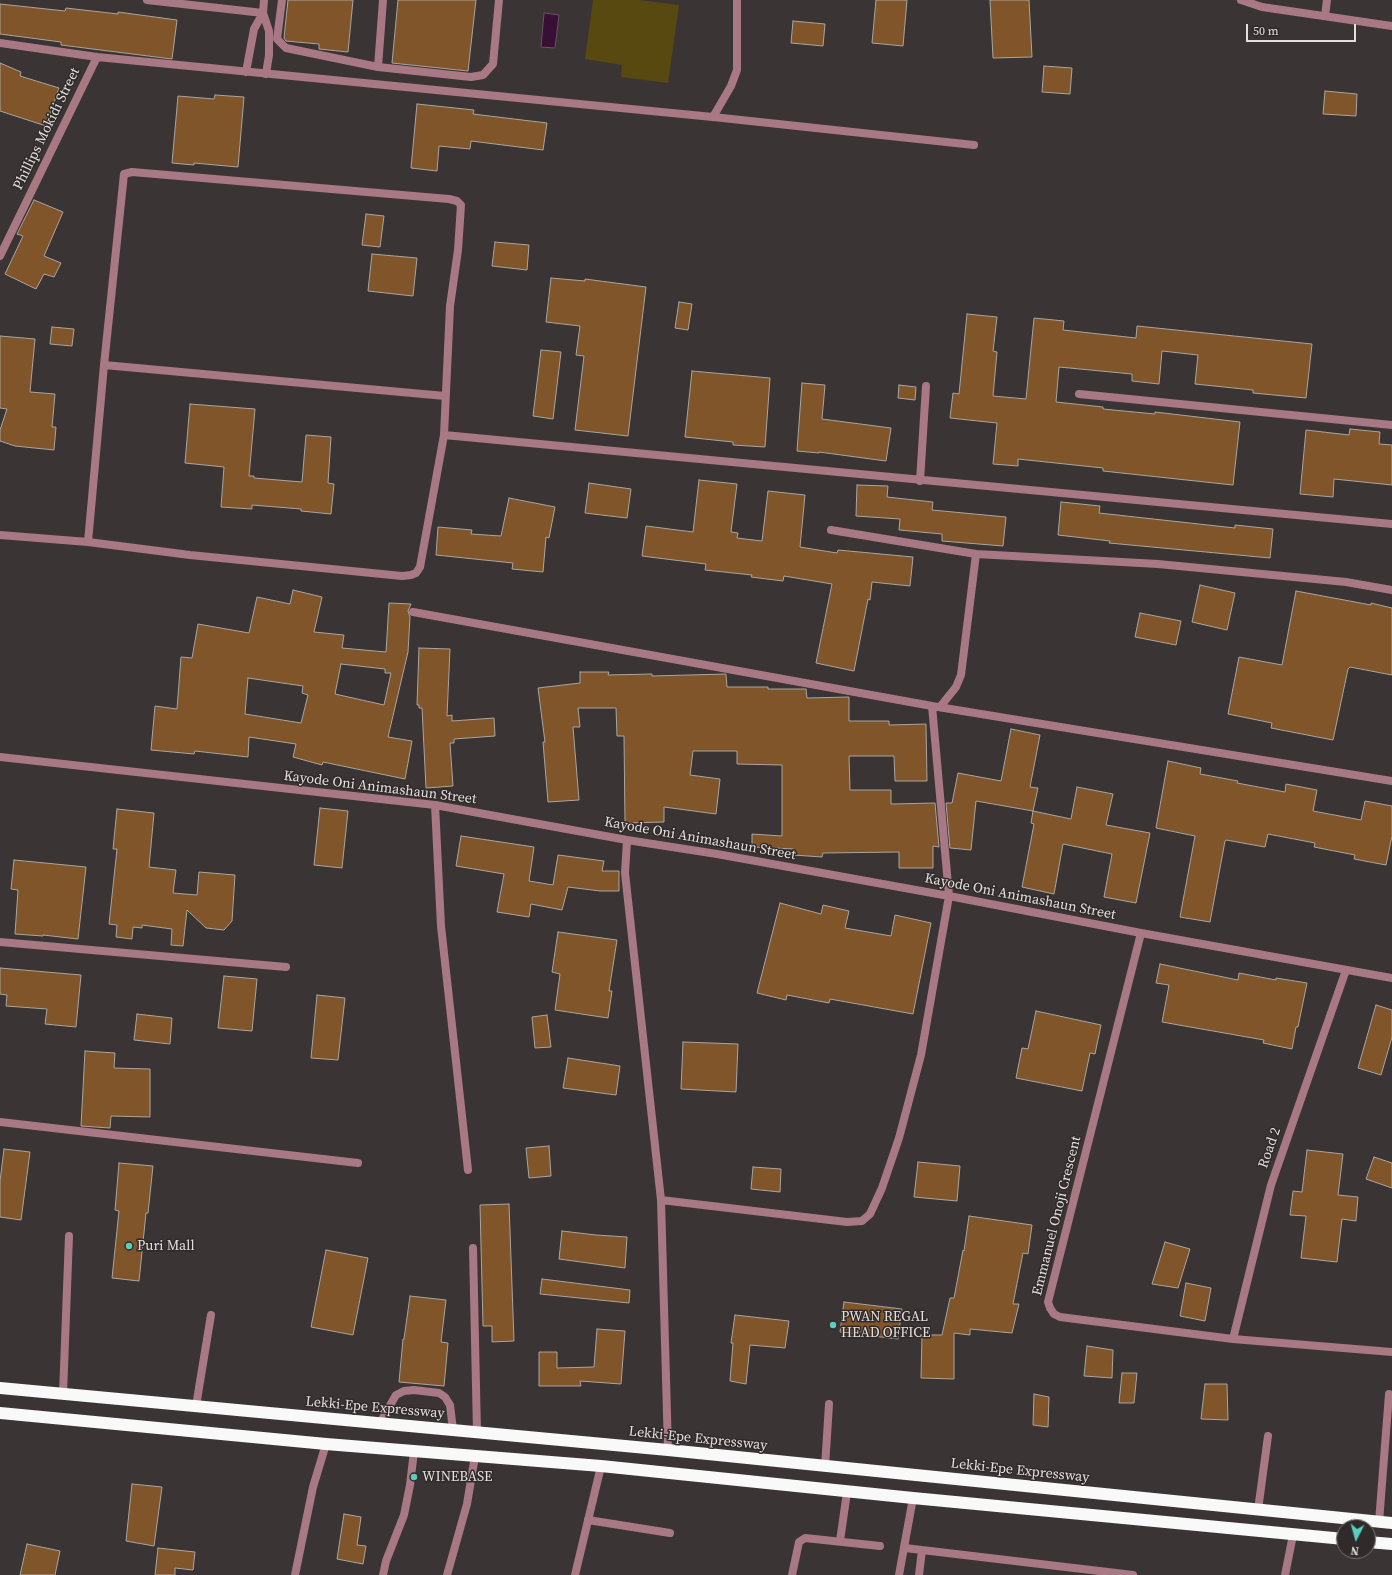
<!DOCTYPE html>
<style>
body{margin:0}
#map{position:relative;width:1392px;height:1575px;overflow:hidden;background:#3a3534;font-family:"Source Serif 4",serif}
canvas{display:block}
.north{position:absolute;left:1336px;top:1519px;width:40px;height:40px;box-sizing:border-box;background:#302b2a;border:1px solid #787372;border-radius:50%;rotate:186deg;font-size:11px;font-weight:700;line-height:16px;text-align:center;color:#e3dfde}
.north::after{content:'';display:block;margin:auto;width:14px;height:18px;background:#58cec0;clip-path:polygon(50% 0,100% 100%,50% 72%,0 100%)}
.scale{position:absolute;left:1246px;top:24px;width:110px;height:18px;box-sizing:border-box;border:2px solid #e3dfde;border-top:0;padding-left:5px;font-size:12px;line-height:14px;white-space:nowrap;color:#e3dfde;-webkit-text-stroke:3px #302b2a;paint-order:stroke}
</style>
<div id="map">
<canvas width="1392" height="1575"></canvas>
<div class="north">N</div>
<div class="scale">50 m</div>
</div>
<script>
const c = document.querySelector('canvas').getContext('2d');
c.lineJoin = 'round';
function paint(path, color) { c.fillStyle = color; c.fill(path, 'evenodd'); }
const shape = rows => new Path2D(rows.map(r => 'M' + r).join(''));
function trace(path, color, width, dash) { c.strokeStyle = color; c.lineWidth = width; c.lineCap = dash ? 'butt' : 'round'; c.setLineDash(dash || []); c.stroke(path); }
function write(font, color, halo, rows, align = 'center') {
  c.font = font + ' "Source Serif 4",serif'; c.lineWidth = 3; c.setLineDash([]); c.textBaseline = 'middle'; c.strokeStyle = halo; c.fillStyle = color; for (const [text, x, y, turn = 0] of rows) {
    c.save(); c.translate(x, y); c.rotate((+turn || 0) * Math.PI / 180); c.textAlign = isNaN(turn) ? turn : align; if (halo) c.strokeText(text, 0, 0); c.fillText(text, 0, 0); c.restore();
  }
}
paint(shape([
 [593,0,639,0,679,5,668,83,621,77,622,65,585,59]
]), '#584910');
const water = shape([
 [544,13,559,15,555,48,541,47,544,13]
]);
paint(water, '#381035');
trace(water, '#6b4e68', 1);
const building = shape([
 [288,0,353,0,348,52,319,49,319,44,286,41,284,38,288,0],
 [398,0,476,0,468,71,392,63,398,0],
 [876,0,907,0,903,46,872,43,876,0],
 [990,0,1029,0,1032,57,993,58,990,0],
 [0,4,65,11,66,8,118,14,118,12,177,20,172,59,61,45,61,42,0,34,0,4],
 [793,21,825,24,823,46,791,43,793,21],
 [0,63,21,72,20,76,59,88,46,126,0,111,0,63],
 [1044,66,1072,68,1070,94,1042,92,1044,66],
 [1325,91,1357,94,1356,116,1323,114,1325,91],
 [215,95,244,97,238,167,194,163,194,165,172,163,178,96,214,99,215,95],
 [417,104,474,110,473,114,547,123,543,150,471,141,470,149,439,146,437,171,411,168,417,104],
 [34,200,63,212,44,256,61,263,54,277,44,274,36,289,5,274,23,236,17,234,34,200],
 [366,214,384,216,380,247,362,245,366,214],
 [495,242,529,245,527,270,492,266,495,242],
 [372,254,417,258,413,296,368,291,372,254],
 [551,278,585,281,585,279,646,287,628,436,575,430,584,356,576,355,580,326,546,322,551,278],
 [679,302,692,304,688,330,675,328,679,302],
 [967,314,997,317,993,351,997,352,993,396,1026,399,1034,318,1064,321,1063,330,1136,338,1137,326,1312,344,1306,398,1253,393,1253,390,1195,384,1198,355,1162,351,1159,384,1132,381,1132,374,1059,367,1056,402,1103,407,1103,409,1155,414,1155,412,1240,422,1233,485,1103,471,1103,468,1018,459,1018,466,993,464,997,423,950,418,953,393,959,394,967,314],
 [52,327,74,329,72,346,50,344,52,327],
 [0,336,35,339,30,392,55,394,52,427,56,427,54,450,15,446,0,441,0,430,7,409,0,408,0,336],
 [541,350,561,352,553,419,533,416,541,350],
 [692,371,770,378,765,447,733,445,733,442,685,437,692,371],
 [802,383,825,385,822,419,891,428,886,461,819,452,819,453,797,451,802,383],
 [899,385,916,387,915,400,898,398,899,385],
 [190,404,255,409,249,476,254,476,254,478,302,482,306,435,331,437,328,483,334,484,331,514,301,511,301,509,252,505,252,509,221,507,224,467,185,463,190,404],
 [1350,429,1380,432,1379,444,1392,445,1392,485,1334,479,1333,497,1300,494,1306,430,1349,435,1350,429],
 [699,480,737,484,731,532,738,533,737,538,762,541,768,491,805,495,800,547,837,553,838,550,913,557,910,586,872,582,870,600,868,599,854,671,816,663,832,584,784,576,783,581,751,577,752,575,705,570,706,564,642,556,646,526,693,532,699,480],
 [589,483,631,489,627,518,585,513,589,483],
 [857,485,888,486,887,497,933,502,932,510,1006,517,1003,546,942,541,942,534,899,530,900,519,856,516,857,485],
 [509,498,555,507,549,538,546,537,543,572,512,569,513,563,436,555,438,527,472,530,471,534,501,536,509,498],
 [1061,502,1100,506,1099,513,1235,528,1235,525,1273,529,1270,558,1109,543,1110,541,1058,535,1061,502],
 [1200,585,1235,593,1227,630,1192,622,1200,585],
 [293,590,322,597,314,632,344,635,342,648,386,652,389,603,411,604,408,611,410,617,408,652,388,737,412,741,405,779,323,762,322,765,293,757,296,744,249,737,248,757,195,751,194,754,151,750,155,706,177,709,181,657,192,658,198,624,249,633,257,597,290,604,293,590],
 [341,664,385,669,385,673,391,673,384,705,335,694,341,664],
 [248,678,303,686,302,693,308,695,301,723,245,714,248,678],
 [1296,591,1371,605,1371,603,1392,608,1392,675,1350,667,1348,669,1333,740,1271,728,1272,723,1228,714,1239,657,1282,665,1296,591],
 [1140,613,1181,621,1176,645,1135,637,1140,613],
 [419,648,450,649,447,716,452,715,452,721,494,718,495,736,454,739,454,743,450,743,453,786,426,788,422,708,419,708,419,705,417,705,419,648],
 [580,672,609,672,608,675,652,674,652,676,726,674,727,687,768,687,768,689,806,689,807,698,849,697,849,721,889,721,889,725,926,724,927,781,895,781,894,756,849,756,850,790,891,790,891,804,935,803,939,847,933,846,933,868,899,868,899,852,823,853,822,857,793,855,794,849,752,847,752,834,782,836,782,765,737,764,737,751,693,751,690,775,720,779,716,814,664,807,664,822,625,823,624,736,617,736,616,708,578,708,580,727,573,727,579,800,548,802,543,742,545,742,538,688,580,683,580,672],
 [1011,729,1040,735,1030,787,1038,788,1033,811,976,801,971,850,950,848,946,803,952,803,958,773,1001,781,1011,729],
 [1168,761,1201,768,1200,774,1238,781,1237,783,1285,792,1286,784,1317,790,1313,811,1361,820,1365,801,1392,806,1392,836,1386,865,1354,859,1355,855,1314,847,1315,843,1268,834,1265,847,1226,840,1225,841,1210,922,1180,917,1195,836,1156,828,1168,761],
 [1077,787,1113,794,1106,825,1150,833,1136,903,1104,897,1112,854,1063,844,1054,894,1022,887,1034,824,1031,823,1033,811,1071,819,1077,787],
 [320,808,348,811,342,868,314,865,320,808],
 [117,809,154,813,149,867,176,870,173,893,197,895,199,872,235,875,232,921,224,930,206,928,187,910,183,946,171,945,172,929,142,925,142,928,133,927,132,939,116,937,117,925,109,924,117,849,113,849,117,809],
 [461,836,534,847,529,881,553,885,558,855,604,861,602,871,619,871,619,891,600,891,568,887,562,910,531,904,529,917,497,912,504,874,456,866,461,836],
 [14,860,86,867,78,939,43,935,43,936,15,934,18,890,11,889,14,860],
 [780,903,821,914,823,905,849,911,845,928,891,936,895,915,931,923,913,1014,830,999,829,1003,787,995,786,1000,757,993,780,903],
 [558,932,617,940,609,991,612,991,608,1018,555,1010,560,974,552,972,558,932],
 [1160,964,1238,980,1239,973,1276,980,1276,978,1307,983,1298,1027,1296,1027,1292,1049,1263,1043,1264,1040,1162,1022,1169,985,1156,983,1160,964],
 [0,968,81,975,76,1027,45,1024,47,1009,6,1006,7,995,0,994,0,968],
 [224,976,257,979,252,1031,218,1028,224,976],
 [317,995,345,998,338,1060,311,1058,317,995],
 [1376,1005,1392,1010,1392,1037,1381,1075,1358,1068,1376,1005],
 [1036,1011,1101,1025,1095,1054,1090,1053,1082,1091,1016,1078,1022,1048,1028,1049,1036,1011],
 [137,1014,172,1018,170,1044,134,1040,137,1014],
 [547,1015,551,1047,535,1048,532,1017,547,1015],
 [683,1042,738,1044,736,1092,681,1089,683,1042],
 [85,1051,115,1053,114,1068,150,1069,150,1117,111,1116,110,1128,81,1126,85,1051],
 [568,1058,620,1066,616,1095,563,1088,568,1058],
 [549,1146,551,1176,529,1178,526,1148,549,1146],
 [4,1149,30,1152,21,1220,0,1217,0,1181,4,1149],
 [1307,1150,1343,1154,1338,1195,1358,1197,1356,1221,1342,1219,1337,1262,1301,1258,1306,1216,1290,1215,1293,1191,1302,1192,1307,1150],
 [1374,1157,1392,1163,1392,1188,1366,1179,1374,1157],
 [918,1162,960,1166,957,1201,914,1197,918,1162],
 [119,1163,153,1166,148,1213,146,1213,139,1281,112,1278,119,1211,115,1210,119,1163],
 [753,1167,781,1169,780,1192,751,1189,753,1167],
 [509,1204,514,1341,492,1342,492,1326,483,1326,480,1205,509,1204],
 [969,1216,1032,1225,1028,1254,1023,1253,1013,1304,1019,1304,1012,1333,970,1329,970,1335,954,1333,954,1379,921,1378,922,1335,942,1335,950,1298,954,1298,963,1250,964,1251,969,1216],
 [562,1231,596,1235,627,1237,625,1268,559,1259,562,1231],
 [1165,1242,1190,1249,1178,1288,1152,1284,1165,1242],
 [326,1250,368,1258,353,1335,311,1327,326,1250],
 [542,1279,630,1290,629,1303,540,1294,542,1279],
 [1186,1283,1211,1288,1205,1321,1180,1316,1186,1283],
 [410,1296,446,1300,441,1342,448,1343,444,1386,399,1382,403,1339,404,1339,410,1296],
 [844,1302,902,1309,898,1339,840,1332,844,1302],
 [735,1315,789,1321,785,1348,750,1345,746,1384,730,1381,733,1343,731,1343,735,1315],
 [597,1329,625,1331,621,1384,580,1381,581,1386,539,1386,539,1352,557,1352,557,1368,594,1367,597,1329],
 [1087,1346,1113,1350,1112,1378,1084,1376,1087,1346],
 [1122,1373,1137,1373,1134,1403,1119,1403,1122,1373],
 [1205,1384,1227,1384,1228,1420,1201,1419,1205,1384],
 [1034,1394,1049,1397,1048,1427,1033,1425,1034,1394],
 [132,1484,162,1487,154,1546,126,1541,132,1484],
 [344,1514,361,1517,357,1545,366,1546,363,1564,337,1559,344,1514],
 [27,1544,60,1551,55,1575,20,1575,27,1544],
 [158,1548,195,1552,193,1570,175,1568,175,1575,155,1575,158,1548]
]);
paint(building, '#81552a');
trace(building, '#a9a5a1', 1);
trace(shape([
 [473,1248,477,1432],
 [196,1406,211,1315],
 [380,1423,396,1395,404,1391,414,1390,439,1393,445,1397,450,1405,453,1430],
 [1258,1510,1268,1436],
 [588,1520,670,1533],
 [1379,1522,1389,1394],
 [840,1541,847,1492],
 [905,1548,1133,1575],
 [383,1575,386,1561,404,1515,410,1485,414,1451],
 [447,1575,467,1504,475,1456],
 [792,1575,799,1542,805,1538,880,1546],
 [919,1575,922,1550],
 [1285,1575,1293,1535]
]), '#a97885', 8);
trace(shape([
 [147,0,263,13,264,0],
 [282,0,277,39,286,48,378,67,471,77,483,75,493,64,499,0],
 [1241,0,1262,7,1392,26],
 [263,13,269,31,269,55,266,74],
 [1325,16,1327,0],
 [0,43,97,57,713,117,974,145],
 [378,67,383,0],
 [246,72,254,29,263,13],
 [713,117,731,86,737,70,737,0],
 [0,256,97,57],
 [104,365,445,396],
 [1079,394,1392,425],
 [444,435,1392,524],
 [920,481,926,386],
 [831,530,976,554,961,675,956,687,940,707],
 [0,535,88,542,190,555,402,576,411,575,416,573,420,567,444,435,450,306,458,250,461,205,457,201,449,199,132,172,124,174,104,365,88,542],
 [976,554,1158,564,1346,582,1392,590],
 [413,612,932,706,949,896,921,1055,899,1138,882,1188,870,1214,862,1221,847,1222,661,1200],
 [932,706,1392,781],
 [0,757,435,805,627,840,717,854,949,896,1141,933,1392,978],
 [435,805,441,926,468,1170],
 [627,840,625,873,661,1200,668,1450],
 [1141,933,1048,1302,1050,1308,1054,1314,1060,1317,1233,1339,1392,1352],
 [0,942,286,967],
 [0,1122,358,1163],
 [1233,1339,1271,1185,1346,970],
 [63,1394,69,1236],
 [825,1467,829,1404],
 [295,1575,313,1487,326,1444],
 [575,1575,601,1466],
 [899,1575,913,1498]
]), '#a97885', 8);
trace(shape([
 [0,1388,668,1450,1392,1523],
 [0,1413,326,1444,601,1466,913,1498,1344,1539],
 [1368,1542,1392,1544]
]), '#f9f9f9', 12);
for (const [x, y, r, color] of [
 [129,1246,4,"#58cec0"],
 [833,1325,4,"#58cec0"],
 [414,1477,4,"#58cec0"]
]) { const dot = new Path2D(); dot.arc(x, y, r, 0, 2 * Math.PI); c.fillStyle = color; c.fill(dot); trace(dot, '#302b2a', 1.5); }
write('14px', '#e3dfde', '#302b2a', [
 ["Phillips Mokidi Street",47,129,-64],
 ["Kayode Oni Animashaun Street",380,788,7],
 ["Kayode Oni Animashaun Street",700,839,10],
 ["Kayode Oni Animashaun Street",1020,897,11],
 ["Road 2",1270,1148,-71],
 ["Emmanuel Onoji Crescent",1057,1216,-76],
 ["Lekki-Epe Expressway",375,1408,5],
 ["Lekki-Epe Expressway",698,1439,6],
 ["Lekki-Epe Expressway",1020,1471,6]
]);
write('14px', '#e3dfde', '#302b2a', [
 ["Puri Mall",137,1246],
 ["PWAN REGAL",841,1317],
 ["HEAD OFFICE",841,1333],
 ["WINEBASE",422,1477]
], 'left');
</script>
